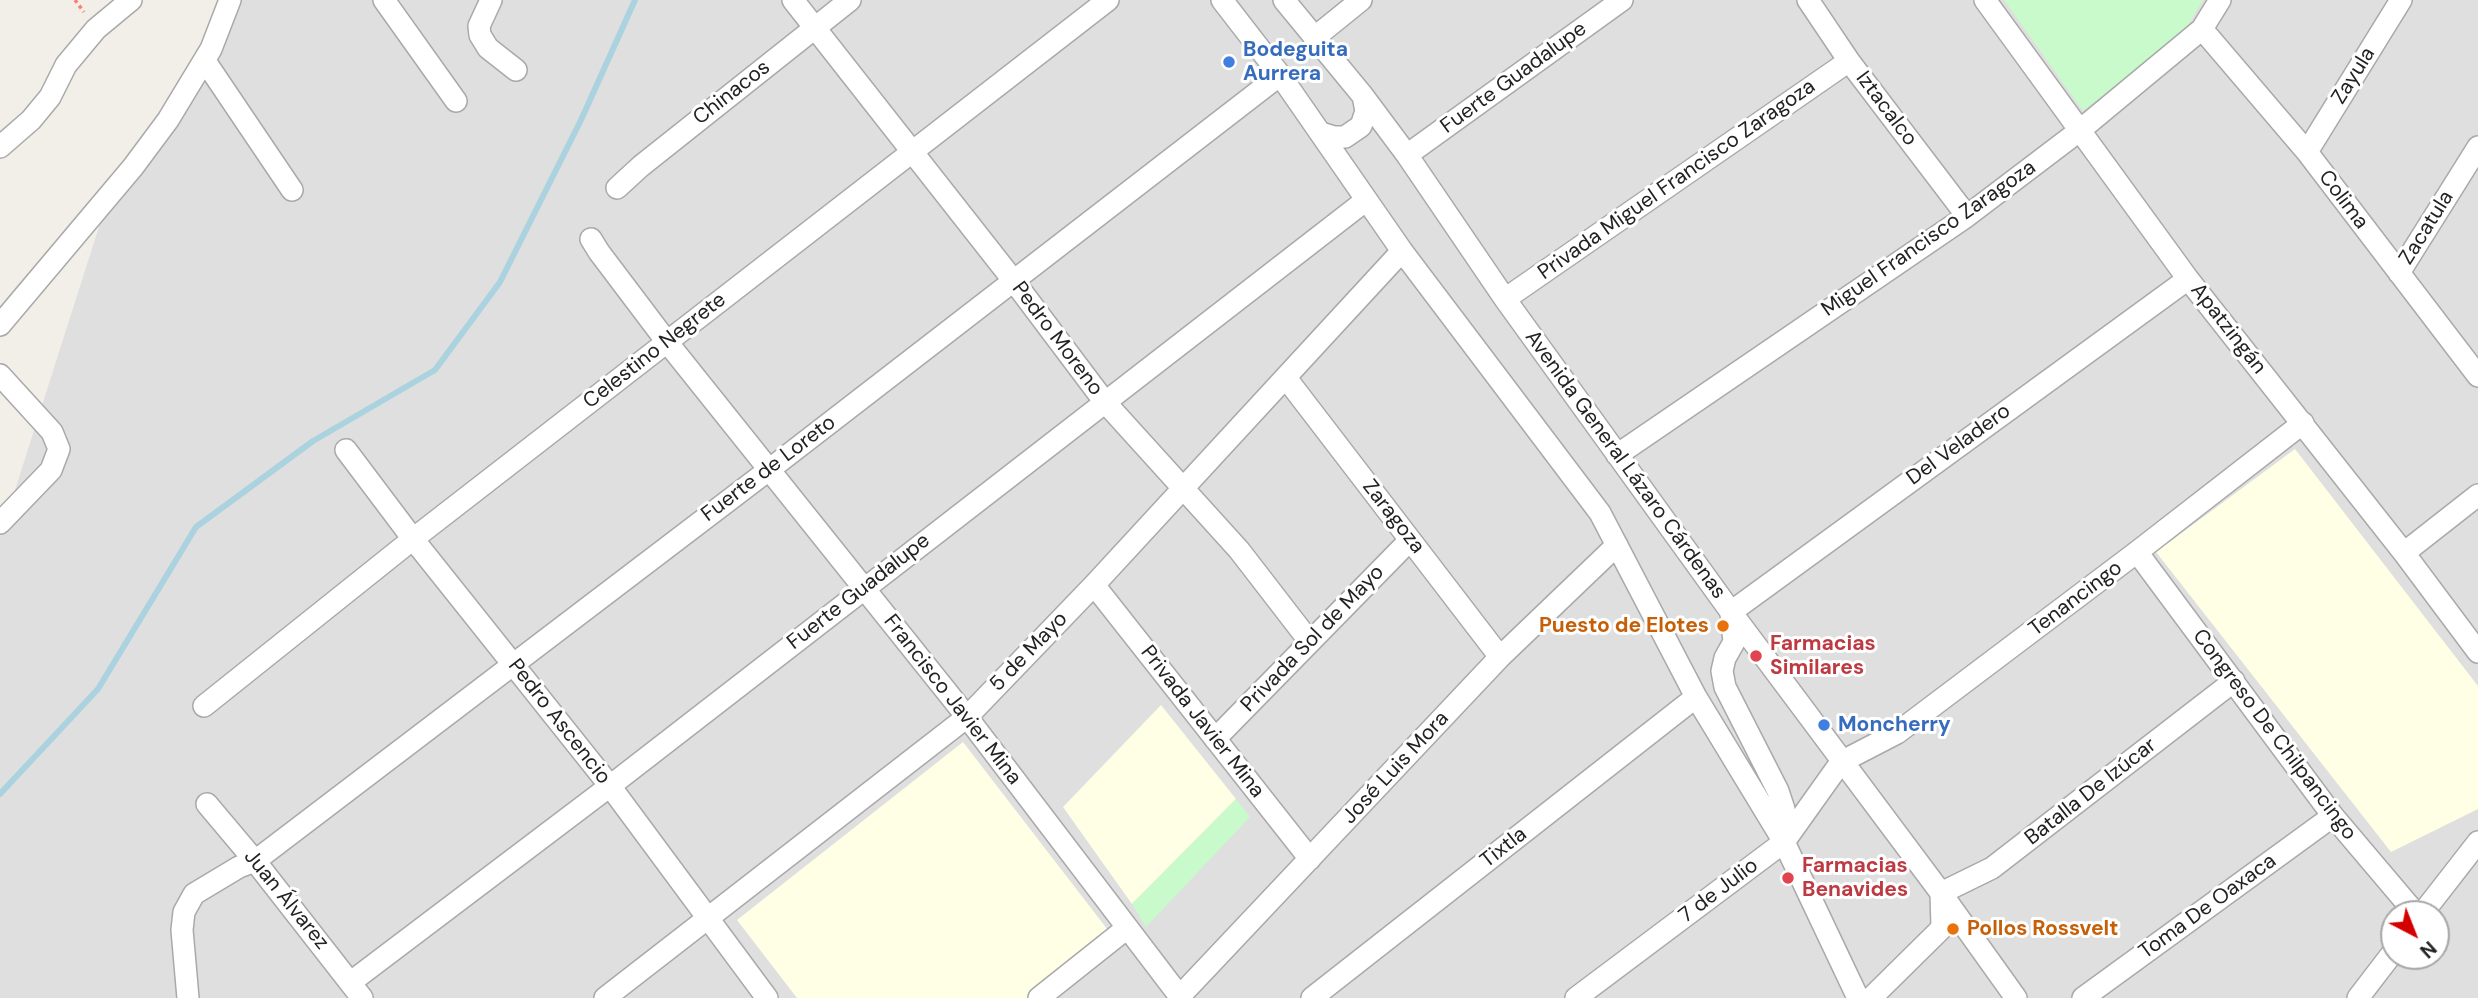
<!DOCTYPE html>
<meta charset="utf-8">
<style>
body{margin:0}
#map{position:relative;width:2478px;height:998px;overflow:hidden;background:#f2efe9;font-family:"DM Sans",sans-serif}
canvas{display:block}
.north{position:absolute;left:2380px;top:900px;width:70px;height:70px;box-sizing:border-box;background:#fff;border:2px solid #a7a7a7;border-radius:50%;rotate:138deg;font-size:19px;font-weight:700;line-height:28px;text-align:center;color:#222}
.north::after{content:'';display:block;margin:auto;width:24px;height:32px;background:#d40000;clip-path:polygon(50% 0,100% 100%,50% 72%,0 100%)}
</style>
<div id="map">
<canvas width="2478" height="998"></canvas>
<div class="north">N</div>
</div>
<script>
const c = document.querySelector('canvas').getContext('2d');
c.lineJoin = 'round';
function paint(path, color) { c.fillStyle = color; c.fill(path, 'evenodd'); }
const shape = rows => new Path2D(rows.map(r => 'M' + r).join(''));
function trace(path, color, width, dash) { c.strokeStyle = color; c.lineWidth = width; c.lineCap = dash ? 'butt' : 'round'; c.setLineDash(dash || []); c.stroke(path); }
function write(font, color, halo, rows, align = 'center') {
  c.font = font + ' "DM Sans",sans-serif'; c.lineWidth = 6; c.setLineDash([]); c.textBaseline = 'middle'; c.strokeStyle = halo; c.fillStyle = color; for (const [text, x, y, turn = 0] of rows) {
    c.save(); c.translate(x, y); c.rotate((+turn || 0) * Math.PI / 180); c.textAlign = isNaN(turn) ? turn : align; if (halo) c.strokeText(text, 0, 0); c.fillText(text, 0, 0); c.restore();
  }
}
paint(shape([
 [231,0,2478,0,2478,998,0,998,0,537,112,186,190,89],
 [2394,914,2436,914,2436,956,2394,956]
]), '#e0dfdf');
paint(shape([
 [2295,449,2478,686,2478,809,2391,852,2156,552],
 [1161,705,1236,799,1132,904,1063,807],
 [963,742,1111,934,1030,998,797,998,737,920]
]), '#ffffe5');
paint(shape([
 [2004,0,2203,0,2186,29,2083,111],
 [1236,799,1250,817,1146,927,1132,904]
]), '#c8facc');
trace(shape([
 [0,794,98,689,196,527,313,441,435,370,500,282,581,120,635,0]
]), '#aad3df', 6);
const minor = shape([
 [384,0,456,101],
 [491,0,479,26,480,35,488,48,516,70],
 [793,0,1013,280,1104,401,1239,550,1310,642],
 [1222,0,1280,75,1402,251,1600,513,1696,697,1784,842,1858,998],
 [1284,0,1363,96,1407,155,1505,299,1731,612,1941,893,2016,998],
 [1808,0,1849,61,1967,216],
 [1985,0,2188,279,2404,553,2478,652],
 [2202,29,2307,152,2478,376],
 [1314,38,1361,0],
 [205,61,292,190],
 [1321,133,1334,137,1345,137,1361,126,1366,111,1363,96],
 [0,147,31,120,50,97,66,65,96,29,131,0],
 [2307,152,2401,0],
 [1407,155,1622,0],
 [617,188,641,166,850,0],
 [591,239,599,252,667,342,967,717,1181,998],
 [2399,273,2478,147],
 [1505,299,1849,61],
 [0,325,133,167,168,120,211,49,230,0],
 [0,375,52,432,59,449,51,470,0,523],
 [1286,378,1500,657],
 [346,450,413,539,610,786,767,998],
 [1617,455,1967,216,2079,131,2202,29,2220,0],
 [2137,552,2333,816,2416,914],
 [2404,553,2478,495],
 [1094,585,1310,859],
 [1731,612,2188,279],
 [1731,614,1734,642,1725,658,1722,671,1725,687,1778,791,1784,809,1784,842],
 [204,706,413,539,1108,0],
 [1215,739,1410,540],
 [207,804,255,861,362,998],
 [2422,914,2478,842],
 [351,982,610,786,1365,201],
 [1180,996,1500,657,1617,545],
 [188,998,182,930,184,912,194,894,239,867,255,861,770,469,1280,75],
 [605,998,967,717,1094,585,1402,251],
 [1039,998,1127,928],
 [1312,998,1696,697],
 [1576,998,1784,842,1841,762,1897,733,2137,552,2303,423],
 [1871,998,1942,928,1941,893,1992,868,2234,681],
 [2083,998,2333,816],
 [2358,998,2394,951]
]);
trace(minor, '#a9a9a9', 24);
trace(shape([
 [75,0,84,12]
]), '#fa8072', 3.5, [3.5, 3.5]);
trace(minor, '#fff', 21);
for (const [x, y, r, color] of [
 [1229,62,7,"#3f7fe0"],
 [1723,626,7,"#e8710a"],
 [1756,656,7,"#e0444e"],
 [1824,725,7,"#3f7fe0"],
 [1788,878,7,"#e0444e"],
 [1953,929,7,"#e8710a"]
]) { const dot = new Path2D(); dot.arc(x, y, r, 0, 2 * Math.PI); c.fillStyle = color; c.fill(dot); trace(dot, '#fff', 2.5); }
write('bold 21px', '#366cbe', '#fff', [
 ["Bodeguita",1243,50],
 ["Aurrera",1243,74],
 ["Moncherry",1838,725]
], 'left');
write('21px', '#222', '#fff', [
 ["Zayula",2354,76,-58],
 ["Fuerte Guadalupe",1514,78,-36],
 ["Chinacos",732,93,-38],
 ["Iztacalco",1886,109,53],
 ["Privada Miguel Francisco Zaragoza",1677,180,-35],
 ["Colima",2343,200,53],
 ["Zacatula",2427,228,-58],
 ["Miguel Francisco Zaragoza",1929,239,-35],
 ["Apatzingán",2228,329,52],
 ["Pedro Moreno",1057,339,53],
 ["Celestino Negrete",655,351,-38],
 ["Del Veladero",1959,445,-36],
 ["Avenida General Lázaro Cárdenas",1625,465,54],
 ["Fuerte de Loreto",769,469,-37],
 ["Zaragoza",1393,517,52],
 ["Fuerte Guadalupe",859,592,-38],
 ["Tenancingo",2076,599,-37],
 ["Privada Sol de Mayo",1313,639,-46],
 ["5 de Mayo",1029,652,-46],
 ["Francisco Javier Mina",952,700,52],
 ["Pedro Ascencio",559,722,52],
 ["Privada Javier Mina",1202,722,52],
 ["Congreso De Chilpancingo",2274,735,53],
 ["José Luis Mora",1396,768,-47],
 ["Batalla De Izúcar",2091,792,-38],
 ["Tixtla",1504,848,-38],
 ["7 de Julio",1719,891,-37],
 ["Juan Álvarez",286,900,51],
 ["Toma De Oaxaca",2208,907,-36]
]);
write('bold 21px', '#c56008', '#fff', [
 ["Puesto de Elotes",1709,626],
 ["Pollos Rossvelt",1967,929,"left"]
], 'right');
write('bold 21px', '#be3a42', '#fff', [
 ["Farmacias",1770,644],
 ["Similares",1770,668],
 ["Farmacias",1802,866],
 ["Benavides",1802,890]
], 'left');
</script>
